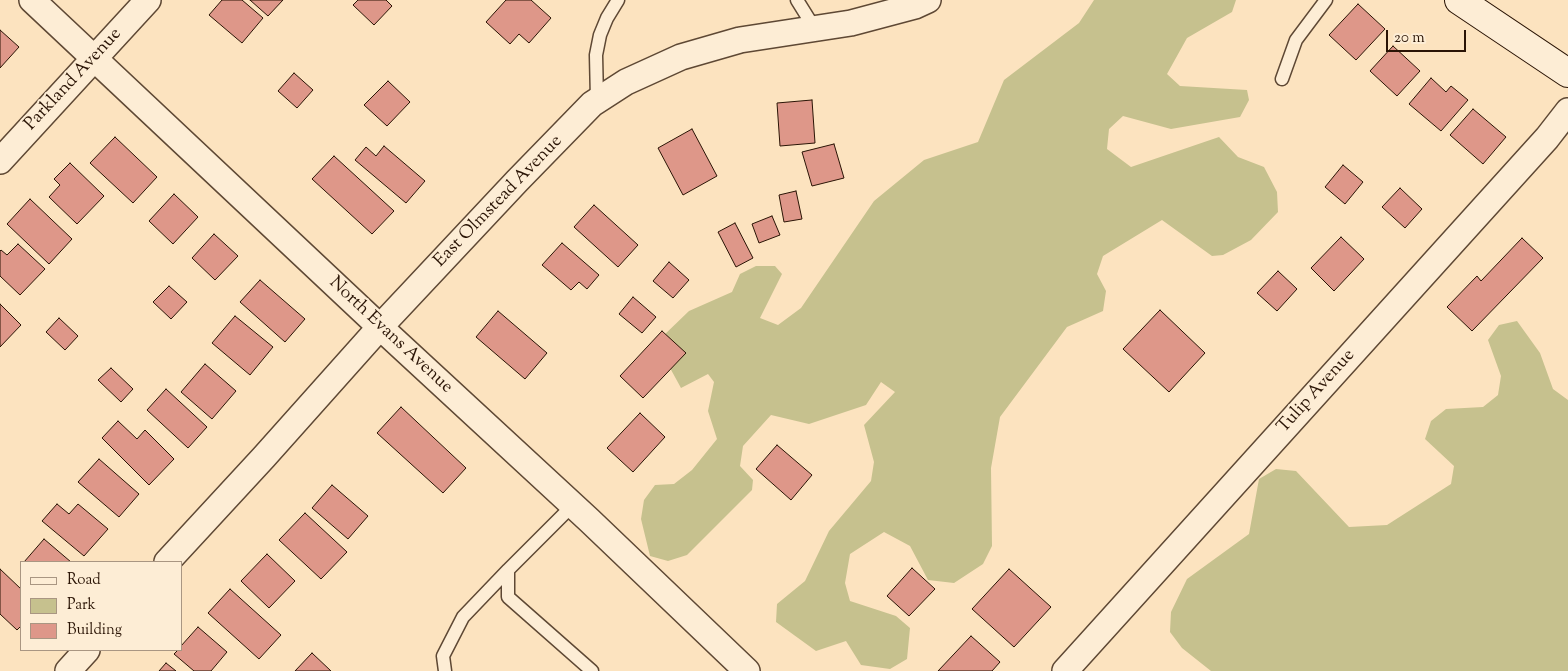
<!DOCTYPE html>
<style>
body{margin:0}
#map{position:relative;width:1568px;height:671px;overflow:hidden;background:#fce3bf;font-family:"Sorts Mill Goudy",serif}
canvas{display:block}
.legend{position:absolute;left:20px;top:561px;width:162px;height:90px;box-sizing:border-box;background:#fdedd5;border:1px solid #a99682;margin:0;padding:6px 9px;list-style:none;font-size:15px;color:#2a1405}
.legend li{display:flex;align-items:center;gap:10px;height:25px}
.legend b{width:25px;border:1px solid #a99682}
.scale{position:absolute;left:1386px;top:30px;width:80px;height:22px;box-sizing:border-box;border:2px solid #2a1405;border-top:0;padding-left:6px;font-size:15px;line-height:18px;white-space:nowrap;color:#2a1405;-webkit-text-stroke:4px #fdedd5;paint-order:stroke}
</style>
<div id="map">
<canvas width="1568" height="671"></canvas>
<ul class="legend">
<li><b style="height:6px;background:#fdedd5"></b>Road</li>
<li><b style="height:14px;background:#c6c18e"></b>Park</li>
<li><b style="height:14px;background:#de9789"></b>Building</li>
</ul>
<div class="scale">20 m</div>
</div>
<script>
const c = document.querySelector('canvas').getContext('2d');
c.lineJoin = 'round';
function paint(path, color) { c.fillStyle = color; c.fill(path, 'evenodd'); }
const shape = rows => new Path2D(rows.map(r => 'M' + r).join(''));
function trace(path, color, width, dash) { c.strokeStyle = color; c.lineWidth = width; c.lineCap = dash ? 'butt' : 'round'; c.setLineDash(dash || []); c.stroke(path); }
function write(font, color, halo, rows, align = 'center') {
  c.font = font + ' "Sorts Mill Goudy",serif'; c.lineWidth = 4; c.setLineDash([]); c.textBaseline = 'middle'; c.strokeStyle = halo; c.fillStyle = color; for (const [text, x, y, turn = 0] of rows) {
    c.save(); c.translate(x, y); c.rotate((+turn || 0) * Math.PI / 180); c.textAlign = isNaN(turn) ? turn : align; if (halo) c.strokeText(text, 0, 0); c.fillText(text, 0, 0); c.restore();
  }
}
paint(shape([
 [1094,0,1236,0,1232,12,1187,38,1167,74,1180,86,1247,90,1249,100,1240,117,1171,129,1123,116,1109,129,1107,149,1131,167,1219,137,1238,157,1264,167,1277,192,1278,212,1251,240,1223,255,1212,256,1162,220,1103,256,1097,274,1106,291,1103,311,1067,327,1000,417,991,468,992,546,983,564,954,583,928,580,910,546,884,532,850,554,845,583,850,601,896,616,910,628,907,659,890,669,861,665,846,641,816,651,776,622,777,604,805,581,829,531,871,481,874,462,864,425,895,392,881,382,866,405,809,424,771,415,743,446,740,466,753,480,752,490,687,555,668,561,650,556,641,519,644,500,655,485,674,484,692,470,717,439,708,411,714,382,708,374,681,388,658,346,662,337,689,311,732,292,740,274,756,266,775,266,782,274,760,318,778,325,801,308,874,201,924,160,978,142,1004,80,1079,23],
 [1517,321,1540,353,1553,389,1568,400,1568,671,1211,671,1182,648,1170,632,1171,612,1187,579,1249,534,1259,479,1276,469,1296,471,1349,527,1387,525,1451,484,1454,466,1425,439,1431,421,1446,409,1483,407,1498,395,1501,376,1488,340,1499,325]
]), '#c6c18e');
const building = shape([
 [222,0,242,0,263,18,242,43,209,15,222,0],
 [250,0,283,0,268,16,250,0],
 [358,0,386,0,392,6,374,25,353,5,358,0],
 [506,0,531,0,551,18,529,43,519,34,510,44,486,22,506,0],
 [1358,4,1385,29,1356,60,1329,35,1358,4],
 [0,30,19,47,0,68,0,30],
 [1393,46,1420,71,1397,96,1370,71,1393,46],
 [294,73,313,90,297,108,278,91,294,73],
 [1431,78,1446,92,1451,86,1468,100,1441,131,1409,104,1431,78],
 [388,81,410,102,387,126,364,105,388,81],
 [812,100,815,143,780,146,777,103,812,100],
 [1473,109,1506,137,1483,164,1450,135,1473,109],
 [692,129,717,176,683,195,658,148,692,129],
 [115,137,157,177,133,203,90,163,115,137],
 [834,144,844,178,812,186,802,152,834,144],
 [384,146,425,181,406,203,355,160,366,147,376,156,384,146],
 [334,156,394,211,372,234,312,179,334,156],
 [70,163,104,196,77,224,49,197,60,185,54,179,70,163],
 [1343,165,1363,182,1345,204,1325,187,1343,165],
 [1400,188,1422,209,1405,228,1382,207,1400,188],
 [796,191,802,219,784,222,779,195,796,191],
 [174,194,198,217,173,244,149,221,174,194],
 [30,199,72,239,49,264,7,224,30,199],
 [594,205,638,245,618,267,574,227,594,205],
 [772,216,780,235,759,243,752,224,772,216],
 [735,223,753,258,736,267,718,232,735,223],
 [214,234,238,256,215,280,192,258,214,234],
 [1341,237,1364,259,1334,291,1311,268,1341,237],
 [1522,238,1543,258,1472,331,1447,307,1477,276,1481,281,1522,238],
 [562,243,599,275,587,289,579,282,571,290,542,265,562,243],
 [18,244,45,269,20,295,0,276,0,251,1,250,7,255,18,244],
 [669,262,689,280,673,298,653,281,669,262],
 [1278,271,1297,289,1277,311,1257,293,1278,271],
 [260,280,305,319,285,342,240,302,260,280],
 [169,286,187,302,171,319,153,302,169,286],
 [633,297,656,317,642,333,619,314,633,297],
 [0,304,21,325,0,347,0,304],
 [1160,310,1205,353,1169,392,1123,349,1160,310],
 [498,311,547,353,525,379,476,337,498,311],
 [235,316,273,347,250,375,212,343,235,316],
 [59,318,78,336,65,350,46,332,59,318],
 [662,331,686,353,643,398,620,376,662,331],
 [205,364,236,391,212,419,181,392,205,364],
 [111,368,133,389,121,402,98,380,111,368],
 [166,389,207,427,188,448,147,410,166,389],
 [401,407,466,468,443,493,377,433,401,407],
 [640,413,665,437,633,472,607,448,640,413],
 [118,421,137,439,145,430,174,459,149,485,102,438,118,421],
 [777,445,812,475,791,500,756,469,777,445],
 [99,459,139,494,119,517,78,482,99,459],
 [332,485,368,516,348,539,312,508,332,485],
 [57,504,69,514,78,504,108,529,84,556,42,521,57,504],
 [305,513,347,552,321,579,279,540,305,513],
 [44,539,71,562,24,562,44,539],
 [267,554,295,581,269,608,241,581,267,554],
 [912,568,935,589,909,616,887,596,912,568],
 [0,569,21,589,21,626,17,630,0,614,0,569],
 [1009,569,1051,607,1014,647,972,609,1009,569],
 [230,589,281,635,259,659,208,613,230,589],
 [198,627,227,652,211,671,194,671,174,654,178,650,181,650,181,646,198,627],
 [971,636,1000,662,992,671,938,671,971,636],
 [312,653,331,671,295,671,312,653],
 [166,663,176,671,159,671,166,663]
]);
paint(building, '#de9789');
trace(building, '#2a1405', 1);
const lane = shape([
 [797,0,815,29],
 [1282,79,1296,40,1326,0],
 [597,100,596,55,600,35,607,18,618,0],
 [573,505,508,570,508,597,592,671],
 [445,671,443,656,463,617,508,570]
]);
const street = shape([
 [32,0,380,327,589,520,747,671],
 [0,161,148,0],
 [167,562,264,457,380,327,517,181,592,104,626,82,681,57,740,40,851,23,915,6,928,0],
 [68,671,87,650],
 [1065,671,1547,138,1568,111]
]);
const secondary = shape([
 [1459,0,1568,73]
]);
trace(lane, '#5e4834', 15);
trace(street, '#5e4834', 28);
trace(secondary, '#2a1405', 30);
trace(lane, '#fdedd5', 12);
trace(street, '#fdedd5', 25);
trace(secondary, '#fdedd5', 28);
write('18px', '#2a1405', '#fdedd5', [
 ["Parkland Avenue",74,80,-47],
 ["East Olmstead Avenue",499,202,-46],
 ["North Evans Avenue",390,336,43],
 ["Tulip Avenue",1317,392,-48]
]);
</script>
